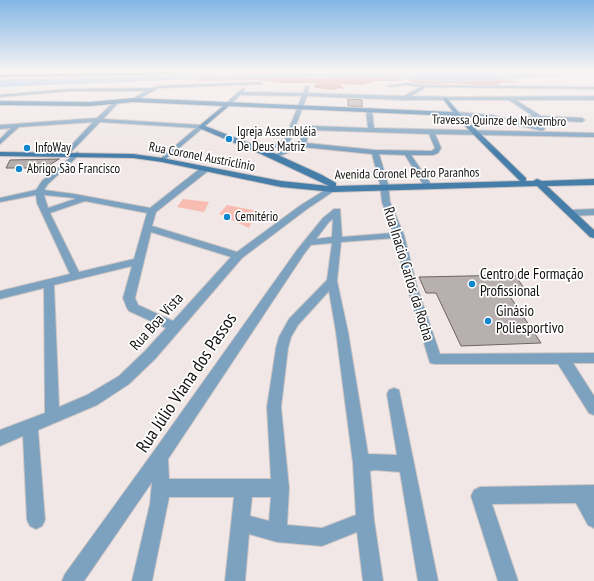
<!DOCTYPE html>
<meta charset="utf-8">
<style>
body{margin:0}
canvas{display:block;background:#f0e7e6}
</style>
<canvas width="594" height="581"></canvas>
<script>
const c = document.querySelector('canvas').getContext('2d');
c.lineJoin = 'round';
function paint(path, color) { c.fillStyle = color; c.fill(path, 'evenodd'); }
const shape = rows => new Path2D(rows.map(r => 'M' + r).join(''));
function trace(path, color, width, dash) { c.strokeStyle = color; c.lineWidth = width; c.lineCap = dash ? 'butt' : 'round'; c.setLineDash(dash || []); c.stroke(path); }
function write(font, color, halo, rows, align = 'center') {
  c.font = font + ' "PT Sans Narrow",sans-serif'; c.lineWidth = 3.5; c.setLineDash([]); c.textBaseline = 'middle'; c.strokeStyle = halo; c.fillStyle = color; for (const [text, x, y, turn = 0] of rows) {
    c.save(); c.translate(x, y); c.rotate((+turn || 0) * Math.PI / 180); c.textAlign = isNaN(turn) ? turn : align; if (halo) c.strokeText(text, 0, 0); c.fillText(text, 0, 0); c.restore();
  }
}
paint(shape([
 [183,199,209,202,204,212,177,207],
 [227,205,258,211,249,228,219,214]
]), '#f8bcb1');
paint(shape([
 [366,77,399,78,403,81,376,81,364,85,339,84,344,88,344,89,339,88,333,90,315,88,314,85,318,84,314,83,280,83,256,80,195,81,199,79],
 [409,80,451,82,508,80,520,83,502,82,497,86,487,86,451,83,423,84,413,83]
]), '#ce9388');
paint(shape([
 [341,71,363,73,386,71,594,71,594,75,560,76,556,77,451,82,366,77,199,79,0,87,0,79,141,76,238,72,334,73]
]), '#8bb9e0');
const building = shape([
 [348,99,362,100,362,107,348,106,348,99],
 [59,159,45,168,6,168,10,160,59,159],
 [515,275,526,291,507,292,541,343,461,346,436,293,426,293,419,277,515,275]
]);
paint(building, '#b8b0ae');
trace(building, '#6d6664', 1);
const street = shape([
 [261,82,263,84,158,88,134,102,132,101,132,99,146,91,69,91,0,97,0,95,69,89,152,88,158,86,261,82],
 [406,83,424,85,594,87,594,89,427,87,411,96,464,97,594,96,594,100,516,100,541,116,582,118,585,120,582,122,529,119,521,122,544,128,545,129,542,131,492,119,457,116,454,114,457,112,492,115,515,121,520,118,533,116,509,100,404,100,307,96,290,141,264,154,261,152,262,151,285,139,302,96,240,95,229,106,224,105,243,88,245,89,243,92,303,93,305,87,307,86,309,87,308,93,404,96,420,87,406,85,389,87,387,86,406,83],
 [116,100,119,102,118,103,103,119,201,125,204,127,162,162,159,160,160,159,196,128,100,122,68,155,66,156,64,155,64,153,93,122,19,127,0,144,0,139,11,128,0,129,0,125,97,118,116,100],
 [369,108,372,110,374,128,594,133,594,137,435,134,441,148,438,153,433,155,411,155,433,187,429,189,426,189,405,155,379,154,388,184,390,202,404,235,417,287,440,354,594,353,594,363,573,363,594,396,594,415,589,413,558,364,435,364,430,363,407,287,395,238,341,242,337,281,348,332,368,454,397,455,387,394,389,390,394,388,399,390,438,581,418,581,400,472,375,470,370,471,374,520,383,581,363,581,357,532,322,546,277,542,249,534,245,581,225,581,234,497,169,497,152,581,132,581,150,504,152,482,84,581,62,581,65,574,154,451,297,250,323,218,334,209,340,209,342,237,393,233,382,202,380,184,372,154,303,147,274,158,269,157,299,144,305,128,312,126,368,128,366,110,369,108],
 [310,130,429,134,435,148,432,151,375,150,306,143,310,130],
 [333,219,332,237,316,239,329,222,333,219],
 [332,243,327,280,289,319,279,337,276,348,267,407,271,479,169,479,168,459,304,254,311,245,332,243],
 [329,291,336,332,353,463,356,515,322,528,287,525,289,488,281,407,288,348,291,337,298,325,329,291],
 [252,497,271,497,269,521,250,516,252,497],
 [77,152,79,153,79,155,48,184,44,190,74,194,150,208,202,167,208,167,208,171,156,212,152,226,237,252,301,205,330,187,336,187,337,189,307,209,242,258,155,359,129,384,97,405,38,430,45,520,42,526,36,529,30,526,27,520,23,436,0,446,0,430,45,413,44,288,0,299,0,291,70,274,37,203,36,195,0,202,0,198,36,190,42,181,77,152],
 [44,195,74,198,75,199,48,208,44,195],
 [85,201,147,213,134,259,79,272,50,213,85,201],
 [151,232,231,257,173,321,138,305,135,298,151,232],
 [132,266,123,298,127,308,129,311,166,328,145,351,119,376,87,395,59,407,54,285,132,266],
 [594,209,594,215,570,216,566,213,570,210,594,209],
 [594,485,594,528,588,525,576,503,492,504,518,581,498,581,471,496,474,490,480,487,594,485]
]);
const secondary = shape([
 [446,97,459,113,526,178,526,181,533,181,537,179,542,181,594,179,594,185,547,186,594,230,594,238,590,237,537,186,333,192,281,187,162,162,133,158,0,156,0,152,133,154,162,158,281,181,329,186,261,154,199,128,199,126,223,106,134,102,90,106,0,105,0,101,90,102,134,98,453,112,443,99,446,97],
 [229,106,455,116,520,181,336,186,336,183,322,175,267,150,205,126,229,106]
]);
const highway = shape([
 [207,71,205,72,146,75,0,77,0,75,207,71]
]);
trace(street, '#cdc5c4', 2);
trace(secondary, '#cdc5c4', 2);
trace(highway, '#cdc5c4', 2);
paint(street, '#7da2c0');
paint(secondary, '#467eaa');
paint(highway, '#1b4c70');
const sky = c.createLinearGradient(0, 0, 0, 152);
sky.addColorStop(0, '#83b6e5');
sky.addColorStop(0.47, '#f8f4f4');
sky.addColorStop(1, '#f8f4f400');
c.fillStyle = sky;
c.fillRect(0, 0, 594, 152);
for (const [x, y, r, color] of [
 [229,139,4,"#1286ce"],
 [27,148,4,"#1286ce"],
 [19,169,4,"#1286ce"],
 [227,217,4,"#1286ce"],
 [472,284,4,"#1286ce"],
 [488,321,4,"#1286ce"]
]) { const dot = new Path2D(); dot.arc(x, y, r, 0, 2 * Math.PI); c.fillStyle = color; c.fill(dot); trace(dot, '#fff', 1.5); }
write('13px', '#131110', '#fff', [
 ["Travessa Quinze de Novembro",499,121,1],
 ["Rua Coronel Austriclinio",202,157,11],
 ["Avenida Coronel Pedro Paranhos",407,174,-1]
]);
write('13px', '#131110', '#fff', [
 ["Igreja Assembléia",237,132],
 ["De Deus Matriz",237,147],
 ["InfoWay",35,148],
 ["Abrigo São Francisco",27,169],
 ["Cemitério",235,217]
], 'left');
write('15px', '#131110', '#fff', [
 ["Rua Inacio Carlos da Rocha",408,274,73],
 ["Rua Boa Vista",157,322,-48]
]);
write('15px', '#131110', '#fff', [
 ["Centro de Formação",480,275],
 ["Profissional",480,292],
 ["Ginásio",496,312],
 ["Poliesportivo",496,329]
], 'left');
write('18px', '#131110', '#fff', [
 ["Rua Júlio Viana dos Passos",187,383,-56]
]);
</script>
